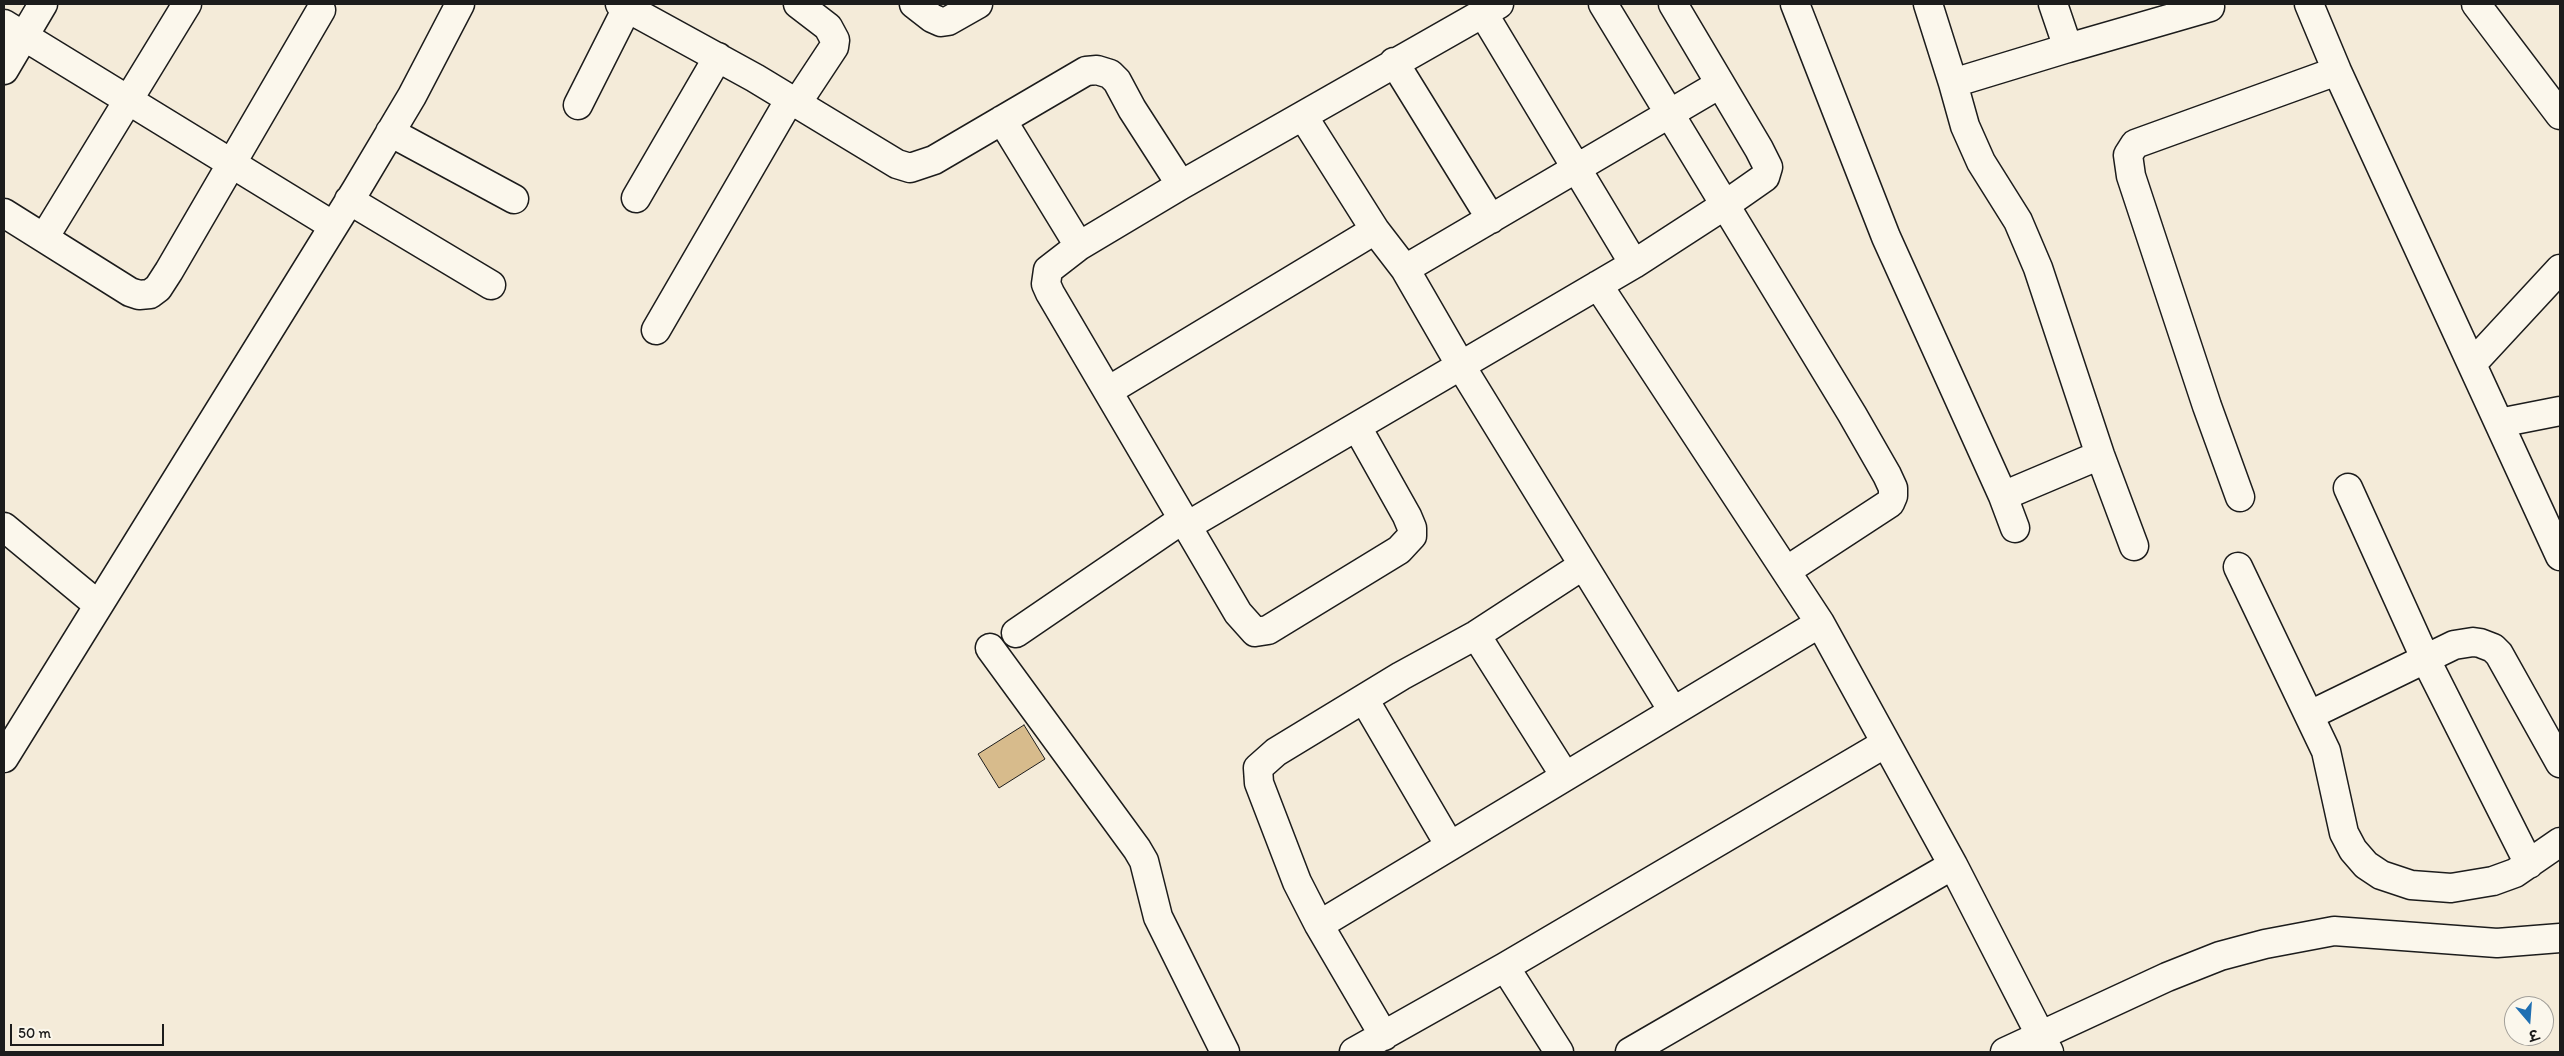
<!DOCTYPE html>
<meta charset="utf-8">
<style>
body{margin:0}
#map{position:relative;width:2564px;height:1056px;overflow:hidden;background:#f4ebd9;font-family:Itim,"Playpen Sans Deva",sans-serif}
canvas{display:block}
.frame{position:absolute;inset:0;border:5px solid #1c1c1c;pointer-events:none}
.north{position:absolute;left:2504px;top:996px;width:50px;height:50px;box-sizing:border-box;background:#fbf7ec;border:1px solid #a29f99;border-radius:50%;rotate:162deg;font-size:14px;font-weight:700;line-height:20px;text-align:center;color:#1c1c1c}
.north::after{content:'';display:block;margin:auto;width:18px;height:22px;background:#1f6fb2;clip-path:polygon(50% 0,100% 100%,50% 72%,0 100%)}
.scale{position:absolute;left:10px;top:1024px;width:154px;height:22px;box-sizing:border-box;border:2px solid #1c1c1c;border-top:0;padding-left:6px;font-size:15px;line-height:18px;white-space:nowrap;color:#1c1c1c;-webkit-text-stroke:4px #fbf7ec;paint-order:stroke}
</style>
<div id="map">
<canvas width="2564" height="1056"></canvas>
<div class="frame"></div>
<div class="north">उ</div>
<div class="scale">50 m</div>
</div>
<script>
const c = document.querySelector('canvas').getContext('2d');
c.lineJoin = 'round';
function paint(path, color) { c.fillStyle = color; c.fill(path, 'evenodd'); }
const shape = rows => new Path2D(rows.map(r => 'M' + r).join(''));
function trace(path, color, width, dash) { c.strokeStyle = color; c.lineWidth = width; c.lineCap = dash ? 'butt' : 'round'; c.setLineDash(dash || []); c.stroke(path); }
const building = shape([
 [1024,725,1045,759,999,788,978,754,1024,725]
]);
paint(building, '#d7bb8c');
trace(building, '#1c1c1c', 1);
const minor = shape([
 [620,4,755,78,897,164,910,168,934,160,1086,71,1097,70,1110,74,1117,81,1132,109,1181,185],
 [914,4,932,18,941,22,948,21,978,4],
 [1499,4,1181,185,1079,246,1048,270,1046,284,1050,293,1187,526,1634,264,1725,205,1603,4],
 [1673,4,1759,149,1768,167,1765,177,1725,205,1852,414,1887,475,1893,488,1893,496,1890,503,1786,571],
 [1795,4,1886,237,2003,496,2100,455],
 [1928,4,1953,83],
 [2053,4,2068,48,1953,83,1965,126,1981,162,2018,221,2038,268,2100,455,2134,546],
 [2309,4,2337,71,2560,556],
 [2476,4,2560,115],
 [1483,13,1634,264],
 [4,24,332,225],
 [2068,48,2210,7],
 [1394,62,1491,219],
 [4,70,43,4],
 [797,103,834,47,835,40,828,27,798,4],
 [578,105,627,8],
 [1303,116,1375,230,1405,269,1461,366,1673,711],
 [1002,120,1079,246],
 [390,132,514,199],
 [636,198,718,57],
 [349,200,491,285],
 [4,213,130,292,139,295,150,294,158,288,169,271,321,10],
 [44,238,187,4],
 [1405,269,1720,84],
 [1598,285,1820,623,1953,865,2049,1052],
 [656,330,790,99],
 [2472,364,2560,269],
 [1108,391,1375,230],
 [2499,423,2560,411],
 [2348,488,2425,658,2529,864],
 [2003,496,2015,528],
 [2240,497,2207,406,2131,176,2128,155,2135,144,2337,71],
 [1187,526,1238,613,1255,632,1268,630,1399,550,1412,536,1412,528,1407,516,1357,427],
 [4,527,97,604],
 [2238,567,2326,751,2344,833,2353,850,2366,865,2381,875,2411,885,2451,888,2493,881,2515,873,2560,842],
 [1016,633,1183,519],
 [1476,635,1565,776],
 [990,648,1137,849,1144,861,1158,917,1225,1052],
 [1364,699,1450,846],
 [2310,715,2454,645,2473,642,2480,643,2493,648,2499,654,2560,763],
 [4,758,356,190,412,96,460,4],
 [1319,925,1820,623],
 [1505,967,1559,1052],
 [1384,1036,1319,925,1297,882,1259,783,1258,768,1276,752,1401,676,1476,635,1582,566],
 [1354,1052,1505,967,1886,743],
 [1630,1052,1953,865],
 [2005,1052,2167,977,2220,956,2265,944,2334,931,2497,943,2560,938]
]);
trace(minor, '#1c1c1c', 31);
trace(minor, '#fbf7ec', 28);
</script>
